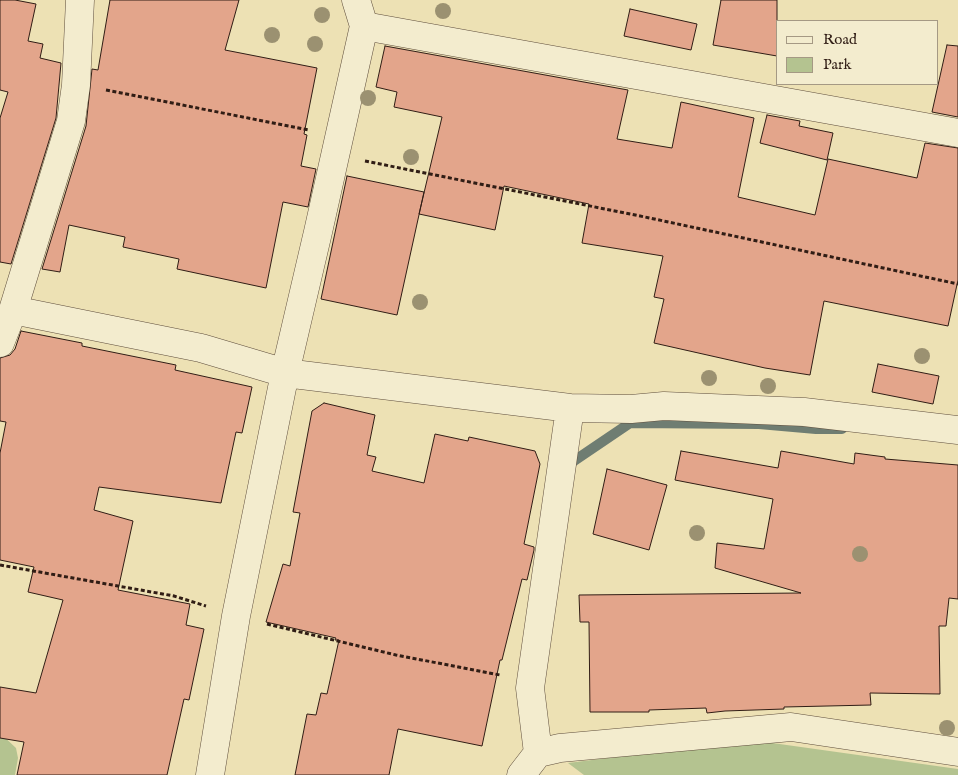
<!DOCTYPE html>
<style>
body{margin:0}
#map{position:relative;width:958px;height:775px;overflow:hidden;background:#ede1b4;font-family:"IM FELL English",serif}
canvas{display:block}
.legend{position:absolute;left:776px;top:20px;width:162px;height:65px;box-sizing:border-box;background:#f3ecce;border:1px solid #a59984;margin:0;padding:6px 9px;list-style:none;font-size:15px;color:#301d15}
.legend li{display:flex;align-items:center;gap:10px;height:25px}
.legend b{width:25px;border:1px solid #a59984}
</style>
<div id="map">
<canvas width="958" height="775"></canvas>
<ul class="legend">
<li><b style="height:6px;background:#f3ecce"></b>Road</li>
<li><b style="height:14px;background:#b4c390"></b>Park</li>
</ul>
</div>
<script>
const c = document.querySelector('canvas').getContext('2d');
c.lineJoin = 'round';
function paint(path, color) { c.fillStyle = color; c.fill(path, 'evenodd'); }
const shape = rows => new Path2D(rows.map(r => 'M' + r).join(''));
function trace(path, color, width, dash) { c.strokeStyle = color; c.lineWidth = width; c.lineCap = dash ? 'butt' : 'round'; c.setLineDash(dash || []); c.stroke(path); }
paint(shape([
 [0,733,16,748,18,758,15,775,0,775],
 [751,740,958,769,958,775,584,775,568,763]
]), '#b4c390');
trace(shape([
 [565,467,630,423,759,424,816,429,842,429]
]), '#6f7d72', 10);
const building = shape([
 [0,0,15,0,36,4,28,41,43,44,40,58,61,63,56,118,11,264,0,262,0,118,8,92,0,90,0,0],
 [110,0,239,0,225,50,317,68,304,134,307,135,301,166,316,169,308,207,283,202,266,288,177,269,179,259,123,247,125,237,69,225,60,272,42,269,86,126,92,69,98,70,110,0],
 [721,0,777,0,777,56,713,45,721,0],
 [630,9,697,24,691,50,624,36,630,9],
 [947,45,958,46,958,117,932,112,947,45],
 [385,46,628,90,617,139,672,148,681,102,754,118,738,197,815,215,828,159,917,178,925,143,958,148,958,280,948,326,824,301,810,375,765,368,654,343,664,299,654,297,663,256,582,243,589,204,504,186,495,230,419,214,442,117,394,107,397,92,376,87,385,46],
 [767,115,800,121,799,126,833,133,827,160,760,143,767,115],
 [347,176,424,192,397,315,321,299,347,176],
 [21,331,82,343,82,346,176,365,175,370,252,387,242,433,236,432,221,503,99,487,94,510,133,521,118,590,190,604,186,625,204,629,189,700,184,699,167,775,17,775,24,742,0,738,0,687,36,693,63,600,28,592,34,567,0,560,0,453,6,422,0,421,0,358,10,355,15,349,21,331],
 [878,364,939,376,933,404,872,392,878,364],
 [324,403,375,415,367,455,376,457,372,471,424,483,435,434,468,441,469,437,535,451,540,464,524,544,534,547,534,550,527,580,522,579,502,660,500,660,482,746,398,729,389,775,295,775,307,714,316,715,321,693,327,694,339,640,335,640,336,638,266,622,283,564,290,566,300,513,293,512,312,411,324,403],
 [681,451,778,468,781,451,854,464,855,453,885,457,885,459,958,465,958,599,949,598,946,626,939,626,940,694,870,693,871,705,784,707,784,709,725,711,707,713,706,708,649,710,649,712,590,712,589,622,580,622,579,595,801,593,715,568,717,543,764,549,773,499,675,480,681,451],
 [607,469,667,485,649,550,593,534,607,469]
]);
paint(building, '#e3a58b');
trace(building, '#301d15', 1);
const minor = shape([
 [364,26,958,133],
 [13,310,201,348,285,373,570,408,631,409,664,406,804,412,958,430],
 [0,343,13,310,71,121,76,85,80,0],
 [538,753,560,748,791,727,958,752],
 [210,775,236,616,285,373,318,232,364,26,356,0],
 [521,775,538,753,530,688,570,408]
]);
trace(minor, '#5f4e3d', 29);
trace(shape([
 [106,90,309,130],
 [365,161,645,217,958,284],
 [0,565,174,596,206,606],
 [267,624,396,655,500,675]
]), '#301d15', 3, [4, 2.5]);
trace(minor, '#f3ecce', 28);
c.fillStyle = '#9b9171';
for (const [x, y] of [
 [443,11],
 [322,15],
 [272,35],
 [315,44],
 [368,98],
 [411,157],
 [420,302],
 [922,356],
 [709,378],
 [768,386],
 [697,533],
 [860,554],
 [947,728]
]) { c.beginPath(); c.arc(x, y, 8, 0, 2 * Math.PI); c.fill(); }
</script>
